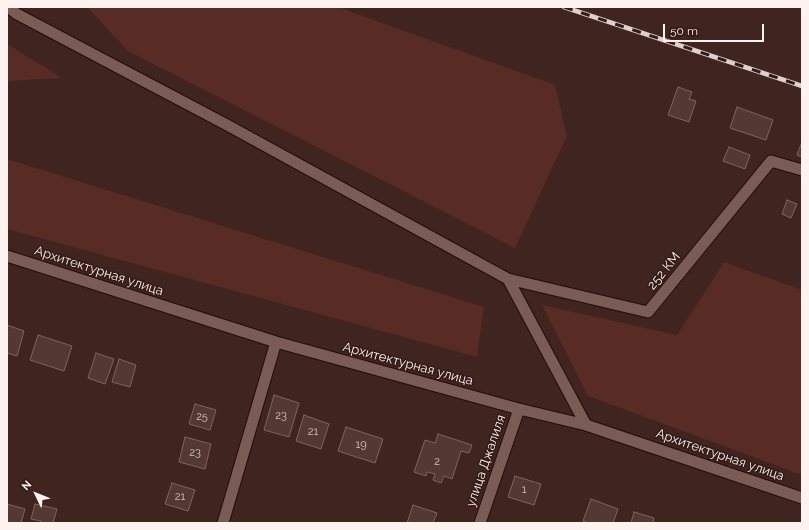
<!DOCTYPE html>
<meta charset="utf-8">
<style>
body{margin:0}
#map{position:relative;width:809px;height:530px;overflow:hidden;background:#3f241f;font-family:Raleway,sans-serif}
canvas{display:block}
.frame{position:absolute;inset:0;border:8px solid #fdf2f0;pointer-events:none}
.north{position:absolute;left:16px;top:474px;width:40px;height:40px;-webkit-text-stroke:3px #341a16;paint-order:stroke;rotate:313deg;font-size:11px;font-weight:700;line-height:16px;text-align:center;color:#fdf2f0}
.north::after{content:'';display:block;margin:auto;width:14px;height:18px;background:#fdf2f0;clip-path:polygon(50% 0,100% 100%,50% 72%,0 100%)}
.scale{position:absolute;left:663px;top:24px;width:101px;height:18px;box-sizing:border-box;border:2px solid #fdf2f0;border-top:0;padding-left:5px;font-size:12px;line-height:14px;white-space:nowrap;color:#fdf2f0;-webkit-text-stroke:3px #341a16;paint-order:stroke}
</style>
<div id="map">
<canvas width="809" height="530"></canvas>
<div class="frame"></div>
<div class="north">N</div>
<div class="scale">50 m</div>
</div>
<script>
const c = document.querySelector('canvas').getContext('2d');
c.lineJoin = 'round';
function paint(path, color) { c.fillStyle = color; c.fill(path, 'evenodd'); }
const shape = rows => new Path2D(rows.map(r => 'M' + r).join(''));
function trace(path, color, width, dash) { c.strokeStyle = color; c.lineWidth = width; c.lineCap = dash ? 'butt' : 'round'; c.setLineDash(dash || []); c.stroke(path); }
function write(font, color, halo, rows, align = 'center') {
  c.font = font + ' Raleway,sans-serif'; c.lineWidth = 3; c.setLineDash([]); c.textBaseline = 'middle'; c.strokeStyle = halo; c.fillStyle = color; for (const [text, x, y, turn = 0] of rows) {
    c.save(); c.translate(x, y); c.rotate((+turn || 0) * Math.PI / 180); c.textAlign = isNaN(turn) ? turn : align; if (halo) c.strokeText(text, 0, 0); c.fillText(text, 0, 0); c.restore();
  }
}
paint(shape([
 [87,7,338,7,555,85,567,136,515,248,128,51],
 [7,44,62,78,7,81],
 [7,159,484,307,477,357,7,229],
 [724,262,802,290,802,475,588,396,542,305,677,335]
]), '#582b24');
const building = shape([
 [678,87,692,92,689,99,696,101,689,122,668,115,678,87],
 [737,107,773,120,766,140,730,128,737,107],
 [802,142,802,157,797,155,802,142],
 [729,147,750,155,745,169,723,161,729,147],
 [787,200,797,204,791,218,782,214,787,200],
 [7,325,24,331,17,356,7,353,7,325],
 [38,335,72,346,64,371,30,360,38,335],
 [96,353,114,359,105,384,88,378,96,353],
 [119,359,136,365,130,387,112,382,119,359],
 [274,395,299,403,289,437,264,430,274,395],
 [195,404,216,410,210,430,189,424,195,404],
 [304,415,329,424,321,449,296,441,304,415],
 [346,427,383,439,375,463,338,451,346,427],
 [438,434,472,445,469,453,461,451,452,479,444,476,441,483,433,480,435,474,427,472,426,476,414,472,425,440,435,443,438,434],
 [185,437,211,444,205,469,179,462,185,437],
 [515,476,541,484,534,505,508,497,515,476],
 [172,483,195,490,188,511,165,504,172,483],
 [591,499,618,509,613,523,588,523,583,521,591,499],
 [7,504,25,509,21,523,7,523,7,504],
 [35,504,57,509,53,523,40,523,41,521,31,519,35,504],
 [413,505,437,513,433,523,407,523,413,505],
 [634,512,654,518,653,523,631,523,634,512]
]);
paint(building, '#543833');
trace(building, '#82635d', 1);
const street = shape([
 [8,7,17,14,229,126,508,279,586,425],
 [7,256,276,342,519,409,586,425,802,498],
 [508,279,648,312,771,161,802,170],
 [223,523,276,342],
 [480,523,519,409]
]);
trace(street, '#240c09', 13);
trace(street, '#7a5b55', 11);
const rail = shape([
 [564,7,802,86]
]);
trace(rail, '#ded0ce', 4.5);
trace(rail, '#341a16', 3, [9]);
write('11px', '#d3c4c1', null, [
 ["23",281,416],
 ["25",202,417],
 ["21",313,432],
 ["19",361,445],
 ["23",195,453],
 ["2",437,462],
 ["1",524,490],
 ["21",180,497]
]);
write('13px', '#fdf2f0', '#341a16', [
 ["Архитектурная улица",99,271,18],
 ["252 КМ",664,271,-51],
 ["Архитектурная улица",408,364,15],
 ["Архитектурная улица",720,455,19],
 ["улица Джалиля",486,461,-71]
]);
</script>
